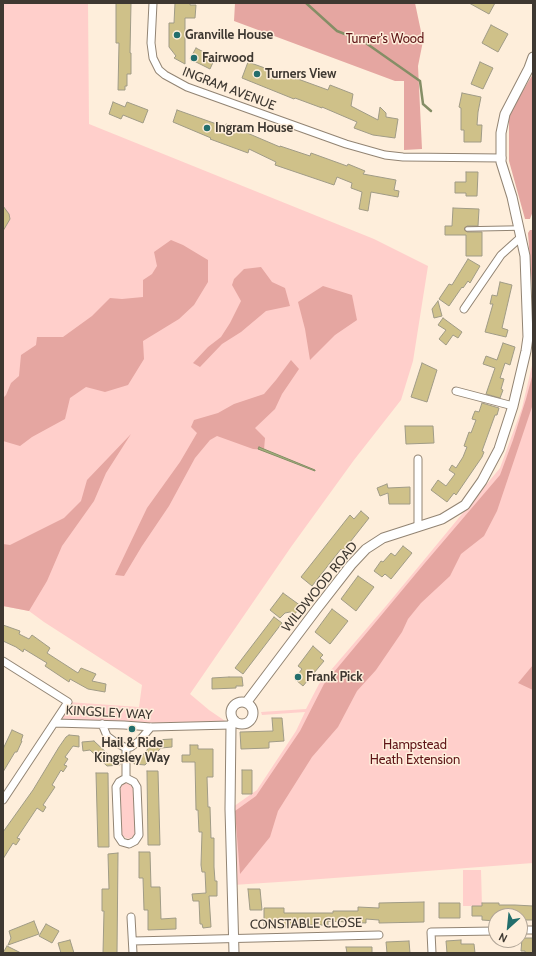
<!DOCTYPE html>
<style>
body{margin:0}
#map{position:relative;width:536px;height:956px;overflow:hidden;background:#feeedb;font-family:Cabin,sans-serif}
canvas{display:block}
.frame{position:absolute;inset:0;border:4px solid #3e3831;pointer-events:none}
.north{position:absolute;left:488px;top:908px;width:40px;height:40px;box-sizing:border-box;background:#feeedb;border:1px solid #b1a597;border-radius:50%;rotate:207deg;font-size:11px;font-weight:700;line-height:16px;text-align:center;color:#3e3831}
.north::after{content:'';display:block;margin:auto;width:14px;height:18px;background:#236e6c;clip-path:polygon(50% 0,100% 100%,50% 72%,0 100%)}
</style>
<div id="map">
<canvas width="536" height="956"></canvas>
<div class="frame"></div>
<div class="north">N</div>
</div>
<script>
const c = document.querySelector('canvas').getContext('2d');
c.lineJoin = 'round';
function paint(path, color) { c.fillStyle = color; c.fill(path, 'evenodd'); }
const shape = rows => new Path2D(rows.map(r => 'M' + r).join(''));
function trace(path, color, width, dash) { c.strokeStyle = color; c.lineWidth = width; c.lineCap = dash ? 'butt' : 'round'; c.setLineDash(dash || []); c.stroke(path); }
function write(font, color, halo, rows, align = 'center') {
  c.font = font + ' Cabin,sans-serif'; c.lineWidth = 3; c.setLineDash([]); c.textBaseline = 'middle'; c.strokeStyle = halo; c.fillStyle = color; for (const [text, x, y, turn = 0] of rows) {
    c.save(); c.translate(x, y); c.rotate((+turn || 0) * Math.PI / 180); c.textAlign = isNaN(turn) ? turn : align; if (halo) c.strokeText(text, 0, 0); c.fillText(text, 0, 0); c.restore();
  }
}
paint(shape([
 [3,3,88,3,89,124,374,239,428,266,413,361,401,400,354,460,291,547,190,694,209,710,231,725,55,723,68,702,139,707,142,685,44,622,29,611,3,606],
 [533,361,533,863,294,881,233,885,230,809,257,790,296,731,305,712,262,715,261,712,306,709,319,684,386,606,500,468,522,408],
 [125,782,134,785,136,832,134,836,129,839,122,836,121,833,119,792,121,785],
 [463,870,481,870,482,906,463,906]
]), '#ffcfcb');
paint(shape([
 [235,3,415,3,423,41,418,66,422,149,404,150,404,81,395,81,234,21],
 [533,74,533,211,530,219,525,219,509,161,509,113],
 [530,230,533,230,533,301,528,233],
 [171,240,183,245,208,260,208,282,194,305,179,319,143,341,144,359,128,385,105,392,86,387,70,398,65,419,32,437,20,446,3,441,3,398,6,395,11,383,19,376,21,355,36,345,37,337,63,337,92,316,110,298,122,299,143,297,143,280,152,274,157,266,154,252],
 [261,267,272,282,285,288,290,306,266,311,241,332,222,344,200,367,193,363,208,347,221,337,230,323,241,301,232,285,234,279,244,269],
 [323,286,352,295,357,320,335,335,310,360,305,329,298,302],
 [291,360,299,369,282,394,275,409,255,428,265,438,264,450,253,449,217,436,210,440,195,458,169,506,142,546,124,576,115,575,147,508,180,462,197,433,191,427,194,420,218,413,234,404,264,394,276,380],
 [533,373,533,404,497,511,484,536,461,554,450,576,421,603,408,619,402,632,376,670,357,691,338,727,312,757,278,811,270,837,240,874,235,811,256,796,300,731,324,684,424,564,500,475,513,440,526,399],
 [131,434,106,473,94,501,62,546,47,581,29,611,3,606,3,544,10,545,64,518,81,501,87,480],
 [533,665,533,690,518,683]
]), '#e5a6a1');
const water = shape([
 [259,447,315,470,315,471,258,449,259,447]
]);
paint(water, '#a4b37c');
trace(water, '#858e66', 1);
trace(shape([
 [306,3,337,31,363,41,420,81,423,104,431,111]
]), '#858e66', 2.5);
const building = shape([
 [116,3,131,3,130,53,131,53,131,74,127,74,127,86,125,86,125,90,118,90,119,43,116,43,116,3],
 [175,3,190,3,190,5,196,5,195,18,185,18,185,64,174,58,176,56,169,47,169,23,174,23,175,3],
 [469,3,495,3,489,14,469,3],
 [491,25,508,34,498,52,482,43,491,25],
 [196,48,215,58,210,69,190,59,196,48],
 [248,62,276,72,276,71,328,90,330,85,353,94,351,106,378,120,380,107,386,113,386,117,398,119,395,138,373,135,354,128,357,122,322,107,322,108,295,98,294,99,242,78,248,62],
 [480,62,493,68,483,89,471,84,480,62],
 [462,93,481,97,478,112,477,125,482,125,481,142,464,142,464,130,461,130,461,108,459,107,462,93],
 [113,102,125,107,127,102,148,110,143,123,123,115,121,119,109,114,113,102],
 [177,110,225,127,226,124,280,147,280,146,310,156,311,153,347,166,348,164,365,171,363,174,396,180,394,190,399,191,398,197,371,192,368,211,359,209,362,192,351,188,352,183,337,177,334,185,275,165,276,162,249,149,248,153,210,139,211,138,173,122,177,110],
 [466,172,478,172,477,196,466,196,466,193,455,193,455,182,466,182,466,172],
 [3,206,9,214,10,219,3,231,3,206],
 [453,208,479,209,478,226,467,226,464,229,467,232,482,232,482,256,466,256,466,235,445,235,445,226,452,226,453,208],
 [468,259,480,266,470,283,468,281,463,288,462,287,449,306,439,299,449,284,452,285,468,259],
 [500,282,512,285,502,328,508,330,506,337,485,332,493,304,490,304,492,295,497,296,500,282],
 [438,301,442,316,434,318,432,309,438,301],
 [443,318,462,332,458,338,453,335,446,345,439,339,446,330,438,325,443,318],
 [503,343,515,347,510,365,505,363,500,378,504,379,501,389,503,390,500,398,486,394,495,368,483,364,486,356,497,360,503,343],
 [422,363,437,370,427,402,411,397,422,363],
 [482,403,499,408,497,415,495,415,482,451,484,452,482,457,456,495,454,493,447,502,431,490,438,480,446,486,455,474,449,470,452,465,456,468,463,457,467,447,464,446,469,432,471,433,476,420,472,419,473,416,475,411,479,412,482,403],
 [405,426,433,426,434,443,406,444,405,426],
 [387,484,388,488,410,487,410,504,389,504,388,493,380,496,377,488,387,484],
 [361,511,369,518,343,551,341,549,312,586,301,577,350,515,354,519,361,511],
 [403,546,412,553,391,579,385,574,382,577,374,571,381,561,383,562,391,553,395,556,403,546],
 [358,576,374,587,356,611,341,599,358,576],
 [283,593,301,606,294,615,290,612,285,613,280,618,270,610,283,593],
 [332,609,348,621,330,644,315,632,332,609],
 [274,617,282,623,243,674,235,668,274,617],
 [3,625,20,631,19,634,29,639,32,635,50,648,47,653,78,673,81,668,96,674,92,681,106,684,105,692,88,689,70,679,69,682,45,666,47,663,24,649,23,652,16,647,3,641,3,625],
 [313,646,323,655,320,658,324,661,303,686,296,680,300,674,299,673,302,669,298,666,313,646],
 [229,677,242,677,243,686,236,686,236,688,212,689,212,678,229,677],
 [272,718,282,718,284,741,269,742,269,748,241,749,240,732,273,731,272,718],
 [12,730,23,735,21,741,22,741,17,752,15,752,3,772,3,749,12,730],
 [69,735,79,736,79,747,73,746,65,757,68,759,64,765,67,766,63,772,61,770,52,785,55,787,43,805,46,807,43,812,37,808,17,838,20,839,16,845,13,843,3,859,3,832,33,790,59,747,66,737,69,735],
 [172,739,172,747,161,748,145,765,134,764,134,755,142,756,155,740,172,739],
 [94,741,111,757,120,757,120,765,107,766,90,750,83,751,82,742,94,741],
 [190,745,198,745,198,749,213,749,213,777,207,777,208,807,210,807,211,838,214,838,214,867,215,881,217,881,217,896,209,896,211,927,203,928,202,924,200,924,199,901,193,901,192,894,206,893,205,872,202,872,201,865,202,832,199,832,198,810,196,810,195,762,182,762,182,755,190,755,190,745],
 [242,770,252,770,252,794,242,794,242,770],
 [147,771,158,771,160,845,148,845,147,771],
 [96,773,108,773,109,847,98,847,96,773],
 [139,852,150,852,151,887,160,887,161,919,176,918,176,929,148,930,148,910,144,910,143,878,139,878,139,852],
 [118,853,117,953,103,953,104,911,102,911,102,889,109,889,108,854,118,853],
 [248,889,260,889,262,910,250,910,248,889],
 [424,902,424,922,379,923,379,920,366,919,366,923,328,921,328,925,307,925,307,926,264,928,264,908,284,908,284,913,333,913,333,911,358,911,358,907,379,908,379,903,424,902],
 [439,903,460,903,460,918,439,918,439,903],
 [482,903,499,903,499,905,515,905,533,906,533,920,520,920,520,916,496,916,496,921,482,920,482,916,472,916,472,906,482,906,482,903],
 [34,921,39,934,8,945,11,938,9,931,34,921],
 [46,924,59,931,52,943,39,936,46,924],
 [522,938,533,938,533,953,525,953,525,951,521,951,522,938],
 [70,940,74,953,61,953,58,943,70,940],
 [461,940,461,944,474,944,475,953,447,953,446,941,461,940],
 [409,941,410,953,387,953,386,942,409,941],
 [7,946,21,953,3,953,7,946],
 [346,947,372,947,372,953,347,953,346,947]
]);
paint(building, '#cfc189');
trace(building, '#a09b86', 1);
const lane = shape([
 [467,229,519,228]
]);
const street = shape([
 [153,3,151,43,153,58,159,70,165,75,187,87,346,144,385,155,403,157,502,158],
 [464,309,501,255,521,237],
 [456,391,513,406],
 [418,459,418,527],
 [3,661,68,702,3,800],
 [55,723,124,725,151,727,231,725],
 [102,724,107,736,115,742,126,748,131,747,139,741,151,727],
 [126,748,126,778],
 [126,778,134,782,137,787,139,835,135,841,129,844,122,842,118,836,116,787,119,782,126,778],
 [131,917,133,953],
 [520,930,533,930],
 [133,941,379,935],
 [432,953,431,932,496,931]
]);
const secondary = shape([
 '231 713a11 11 0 1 1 22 0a11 11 0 1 1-22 0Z',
 [246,703,316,610,351,565,366,549,383,538,442,519,465,505,482,481,499,449,513,406,526,351,528,337,525,256,512,197,501,162,501,133,505,114,529,68,533,57],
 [234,953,230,809,231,725,234,720]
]);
trace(lane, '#928473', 5.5);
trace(street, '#928473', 9);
trace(secondary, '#928473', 11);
trace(lane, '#fff', 3.5);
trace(street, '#fff', 7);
trace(secondary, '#fff', 9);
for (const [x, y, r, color] of [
 [177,35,4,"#236e6c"],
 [194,58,4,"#236e6c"],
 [257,74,4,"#236e6c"],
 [207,128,4,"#236e6c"],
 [298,677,4,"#236e6c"],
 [132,729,4,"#236e6c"]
]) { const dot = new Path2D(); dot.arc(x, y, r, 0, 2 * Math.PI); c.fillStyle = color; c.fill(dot); trace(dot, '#feeedb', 1.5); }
write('bold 13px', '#3e3831', '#feeedb', [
 ["Granville House",185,35],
 ["Fairwood",202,58],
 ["Turners View",265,74],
 ["Ingram House",215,128],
 ["Frank Pick",306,677],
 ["Hail & Ride",132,743,"center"],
 ["Kingsley Way",132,758,"center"]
], 'left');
write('13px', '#5f1517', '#feeedb', [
 ["Turner's Wood",385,39],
 ["Hampstead",415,745],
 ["Heath Extension",415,760]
]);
write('13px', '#3e3831', '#feeedb', [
 ["INGRAM AVENUE",229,89,21],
 ["WILDWOOD ROAD",320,587,-51],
 ["KINGSLEY WAY",109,713,3],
 ["CONSTABLE CLOSE",306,924,-1]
]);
</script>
